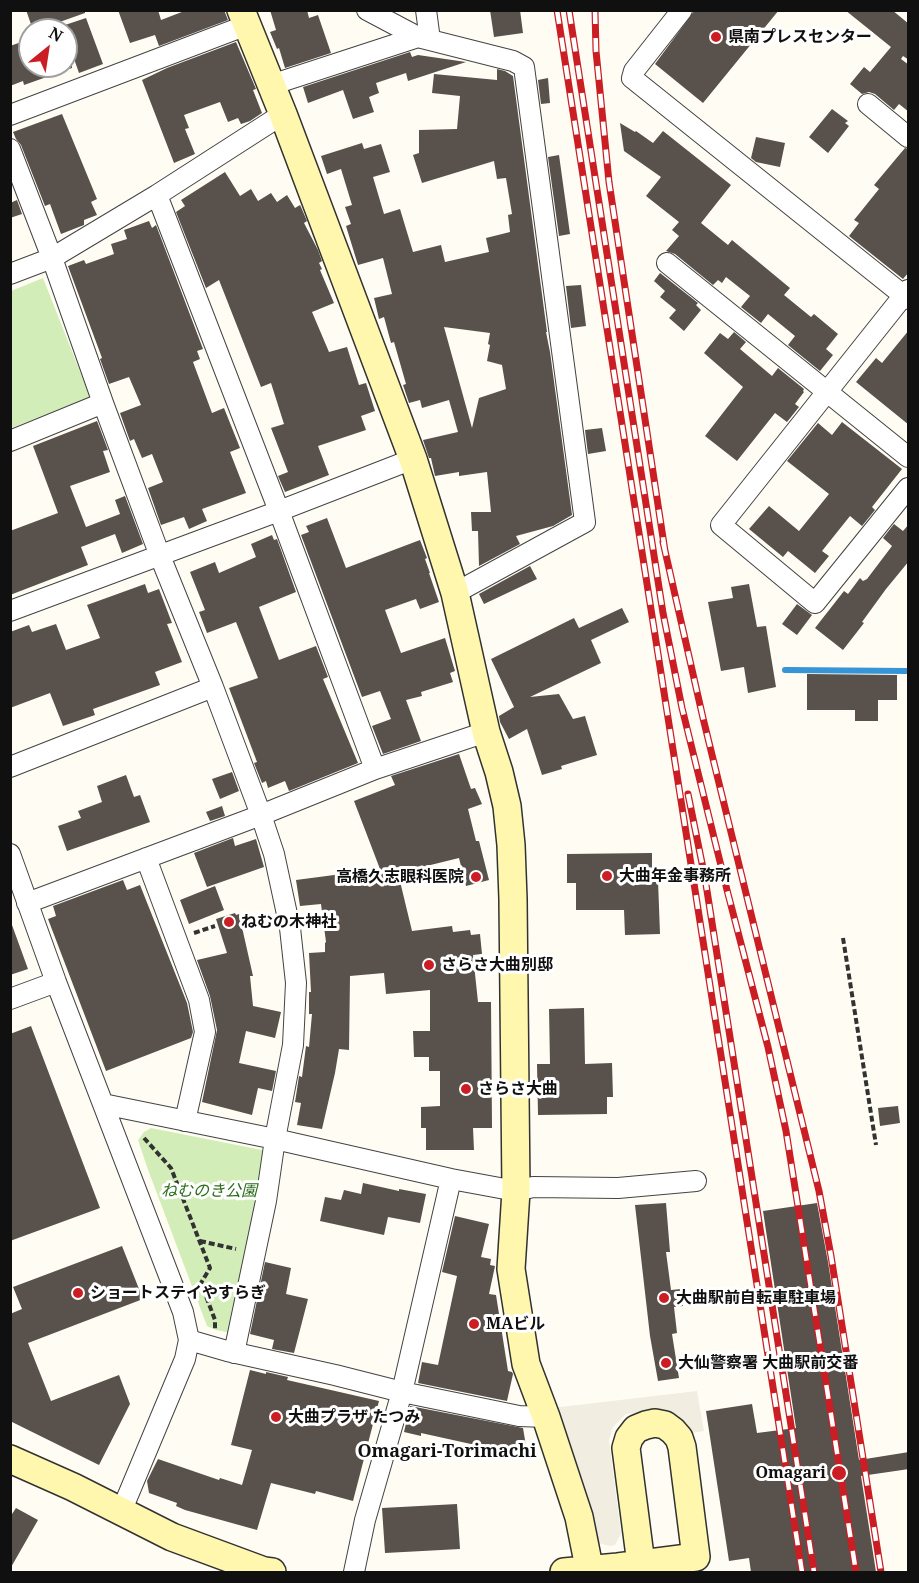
<!DOCTYPE html>
<meta charset="utf-8">
<style>
body{margin:0}
#map{position:relative;width:919px;height:1583px;overflow:hidden;background:#fffdf3;font-family:"Noto Serif",serif}
canvas{display:block}
.frame{position:absolute;inset:0;border:12px solid #101010;pointer-events:none}
.north{position:absolute;left:18px;top:18px;width:60px;height:60px;box-sizing:border-box;background:#fff;border:2px solid #9f9f9f;border-radius:50%;rotate:30deg;font-size:16px;font-weight:700;line-height:24px;text-align:center;color:#101010}
.north::after{content:'';display:block;margin:auto;width:21px;height:27px;background:#ca1d24;clip-path:polygon(50% 0,100% 100%,50% 72%,0 100%)}
</style>
<div id="map">
<canvas width="919" height="1583"></canvas>
<div class="frame"></div>
<div class="north">N</div>
</div>
<script>
const c = document.querySelector('canvas').getContext('2d');
c.lineJoin = 'round';
function paint(path, color) { c.fillStyle = color; c.fill(path, 'evenodd'); }
const shape = rows => new Path2D(rows.map(r => 'M' + r).join(''));
function trace(path, color, width, dash) { c.strokeStyle = color; c.lineWidth = width; c.lineCap = dash ? 'butt' : 'round'; c.setLineDash(dash || []); c.stroke(path); }
function write(font, color, halo, rows, align = 'center') {
  c.font = font + ' "Noto Serif","Noto Sans JP",serif'; c.lineWidth = 6; c.setLineDash([]); c.textBaseline = 'middle'; c.strokeStyle = halo; c.fillStyle = color; for (const [text, x, y, turn = 0] of rows) {
    c.save(); c.translate(x, y); c.rotate((+turn || 0) * Math.PI / 180); c.textAlign = isNaN(turn) ? turn : align; if (halo) c.strokeText(text, 0, 0); c.fillText(text, 0, 0); c.restore();
  }
}
paint(shape([
 [43,278,90,397,11,428,11,291],
 [151,1128,267,1151,231,1333,216,1330,207,1326,147,1167,138,1140,144,1132]
]), '#d3edb9');
paint(shape([
 [697,1391,704,1431,682,1435,653,1411,626,1414,613,1427,609,1440,621,1534,615,1545,609,1546,599,1543,552,1408]
]), '#f1ede0');
trace(shape([
 [785,670,908,671]
]), '#3595d6', 6);
paint(shape([
 [26,10,85,10,85,13,37,30,33,30],
 [118,10,158,10,161,20,187,10,224,10,228,20,159,46,155,35,130,43],
 [270,10,307,10,309,18,318,15,331,53,285,68,279,48,277,49,270,32,276,30],
 [490,10,520,10,523,33,494,37],
 [695,10,779,10,703,103,655,64],
 [845,10,892,10,909,24,909,60,903,56,901,59,909,65,909,112,899,104,894,110,875,94,869,92,862,94,850,84,864,67,870,72,891,47],
 [86,18,103,64,79,73,66,36,66,30,64,30,62,26],
 [30,39,30,66,72,66,72,68,24,85,23,81,10,86,10,46],
 [236,42,256,89,253,90,262,113,250,121,241,124,238,118,228,122,220,102,184,115,189,128,185,129,195,154,174,163,142,80,167,68],
 [410,52,412,57,418,55,466,62,408,81,406,73,376,83,379,93,369,97,374,112,353,119,343,90,308,103,303,87],
 [497,69,505,71,513,76,547,332,546,332,550,352,572,515,553,526,516,536,520,544,479,566,478,531,472,531,471,512,491,512,487,472,459,476,459,472,435,476,431,458,429,458,423,440,458,432,449,400,422,408,420,400,409,403,403,385,406,384,394,342,391,343,384,317,379,319,374,298,392,294,383,258,358,265,346,226,351,224,345,207,352,205,341,169,327,174,321,156,362,143,364,149,381,144,390,172,373,177,384,214,400,209,413,252,441,245,445,262,489,252,486,238,510,232,508,215,512,214,506,178,497,179,494,161,422,183,413,155,419,153,419,130,457,129,460,96,432,93,434,74,497,80],
 [444,327,490,333,488,344,490,345,487,361,502,365,506,389,479,398,472,428],
 [548,78,550,103,541,104,538,80],
 [832,109,848,121,845,123,849,126,828,153,809,137],
 [62,114,97,199,91,202,97,215,84,220,84,225,61,234,50,204,45,206,21,145,16,139,13,132],
 [620,123,635,132,636,131,653,143,663,131,731,185,701,223,728,245,732,240,790,288,784,295,811,317,814,314,838,334,826,349,833,355,820,371,788,345,795,336,768,314,761,323,741,307,750,296,726,277,722,283,718,280,713,285,675,254,666,251,679,236,672,230,679,222,646,196,661,177,624,151],
 [756,137,785,143,780,167,756,162,751,158],
 [905,148,909,149,909,272,903,279,849,236,859,223,854,220,879,189,874,185],
 [559,155,570,234,559,236,548,157],
 [225,172,240,196,251,189,258,201,271,193,277,202,287,195,295,208,300,205,301,207,307,221,304,223,318,250,322,261,319,263,322,269,320,270,334,303,312,312,329,352,347,347,359,385,366,383,375,411,361,416,366,430,318,446,329,475,285,492,278,476,288,472,271,428,284,424,271,383,261,387,219,280,206,288,176,212,185,206,181,200],
 [17,200,22,214,10,218,10,203],
 [149,221,152,228,156,225,203,349,197,351,200,359,193,362,212,413,224,408,240,448,230,452,246,493,202,509,207,521,189,529,184,517,161,525,148,488,163,482,152,454,142,458,134,439,130,441,120,413,141,405,129,377,109,384,100,359,102,358,68,266,84,260,86,264,114,254,111,244,127,239,124,230],
 [660,273,698,303,696,305,701,310,684,331,669,318,676,310,660,297,665,291,654,281],
 [581,285,586,326,571,328,566,286],
 [909,330,909,425,856,382,876,358,882,363],
 [734,332,746,342,740,349,772,376,778,368,804,389,803,391,804,392,795,404,799,407,787,422,775,413,737,461,705,436,743,387,704,353,720,333,728,339],
 [97,421,108,450,103,451,110,472,70,486,86,527,120,514,115,500,125,496,143,544,122,553,115,534,81,547,88,565,10,595,10,531,58,513,33,446],
 [842,422,902,469,872,507,875,510,862,526,850,516,822,551,829,556,815,573,788,551,783,557,749,529,769,506,799,531,829,494,787,461,818,423,832,435],
 [602,428,606,451,588,454,585,430],
 [327,518,346,568,420,540,427,558,425,559,430,573,429,573,439,602,420,609,416,599,385,610,401,653,445,638,455,671,450,673,453,682,421,692,422,696,406,700,421,741,383,754,372,726,391,719,380,691,362,697,301,535,309,532,306,526],
 [894,524,903,531,909,524,909,561,886,589,862,622,864,623,843,650,815,628,844,591,848,594,860,578,863,581,867,579,892,546,883,538],
 [272,535,274,540,277,539,296,592,259,607,279,660,316,646,328,677,323,679,358,763,289,791,285,781,268,788,266,781,262,783,254,763,257,762,229,688,258,678,236,622,207,633,199,612,205,610,190,572,215,562,219,573,256,557,251,544],
 [530,566,537,579,484,604,479,594],
 [145,584,148,593,159,589,172,623,167,624,182,662,155,672,160,685,93,709,95,715,63,726,50,693,10,708,10,632,29,625,32,632,56,624,66,650,100,638,87,605],
 [749,584,757,627,766,626,776,687,748,693,744,667,721,671,708,602,733,598,731,587],
 [797,604,812,615,797,635,782,624],
 [622,608,629,622,591,640,601,663,530,697,559,694,573,719,585,716,597,755,561,766,562,769,542,775,527,729,509,739,500,722,499,716,514,707,491,659,574,618,579,628],
 [807,674,897,675,897,700,878,700,878,721,855,721,855,710,807,710],
 [459,754,471,789,475,788,482,804,468,809,476,841,479,841,489,880,466,886,459,858,398,873,412,931,452,926,453,932,470,930,471,935,480,934,482,954,473,955,478,1002,491,1002,492,1128,473,1128,474,1150,426,1150,426,1128,421,1128,421,1107,440,1106,440,1071,429,1071,429,1057,414,1057,413,1031,430,1031,430,990,386,994,384,973,350,976,349,1050,339,1049,335,1073,322,1129,297,1125,301,1103,295,1102,296,1096,299,1076,302,1077,306,1046,309,1047,312,1014,309,1014,309,992,311,992,309,953,325,952,325,943,326,942,321,904,300,906,296,880,380,869,354,801,395,785,391,776],
 [232,772,239,791,220,799,212,779],
 [126,775,134,797,140,795,150,822,67,851,58,826,81,818,78,811,102,802,97,786],
 [222,806,225,816,210,821,206,812],
 [233,838,235,846,256,839,264,867,207,887,194,853],
 [652,853,652,880,658,880,660,934,625,935,624,910,576,910,576,883,567,883,567,854],
 [123,880,127,890,140,885,187,1003,193,1032,191,1038,106,1071,48,919,56,916,53,906],
 [215,886,224,910,189,924,180,900],
 [235,913,236,915,239,914,253,976,250,976,253,1006,281,1012,275,1038,246,1031,239,1063,276,1071,272,1091,258,1088,252,1115,202,1102,217,1030,210,996,197,960,227,953,216,919],
 [10,925,12,925,28,969,10,975],
 [584,1008,585,1064,612,1063,613,1097,607,1097,607,1114,538,1115,537,1064,550,1064,549,1009],
 [31,1026,100,1208,10,1241,10,1034],
 [898,1106,900,1123,880,1126,878,1108],
 [363,1183,399,1191,399,1189,426,1194,420,1223,388,1217,384,1235,320,1221,325,1197,341,1200,344,1190,361,1194],
 [666,1203,670,1252,666,1252,671,1290,681,1289,683,1306,674,1307,677,1333,672,1334,679,1378,658,1381,650,1336,635,1205],
 [817,1203,828,1262,859,1460,909,1452,909,1469,861,1476,876,1572,751,1572,749,1558,729,1561,706,1411,752,1404,757,1433,796,1428,763,1211],
 [455,1216,489,1224,481,1257,491,1259,490,1265,495,1266,489,1294,496,1295,508,1371,512,1372,513,1374,507,1401,418,1383,422,1362,438,1365,457,1276,442,1272],
 [122,1246,143,1299,28,1343,51,1401,119,1375,130,1404,99,1465,10,1421,10,1314,22,1309,13,1287],
 [265,1262,291,1268,286,1294,308,1299,294,1353,272,1349,274,1340,250,1334],
 [250,1370,266,1374,266,1372,288,1377,287,1380,379,1401,353,1501,316,1491,315,1494,271,1483,257,1530,185,1510,176,1506,177,1503,149,1493,147,1481,158,1459,219,1480,220,1478,242,1485,252,1450,231,1445],
 [410,1406,523,1428,526,1446,487,1456,489,1448,421,1433,421,1436,404,1432],
 [457,1504,460,1549,385,1553,382,1508],
 [16,1508,38,1520,10,1569,10,1517]
]), '#59514b');
const street = shape([
 [367,10,418,37,513,61,524,67,585,522,455,593],
 [426,10,430,40],
 [682,10,634,71,632,78,908,299],
 [271,85,418,37],
 [868,104,908,137],
 [10,115,247,25],
 [10,149,52,258,103,403,160,556,213,687,261,815,274,854,290,928,296,983,293,1045,275,1139,266,1201,234,1353],
 [157,195,279,511,375,769],
 [667,263,908,457],
 [10,274,52,258,157,195,283,114],
 [908,290,721,525,815,603,908,488],
 [10,441,103,403],
 [10,611,279,511,413,459],
 [10,767,213,687],
 [10,854,56,982,183,1312,189,1340,185,1359,121,1512],
 [146,858,199,1000,205,1032,185,1121],
 [27,903,261,815,375,769,486,732],
 [10,999,56,982],
 [103,1104,275,1139,451,1179,516,1191,533,1187,618,1188,696,1181],
 [189,1340,227,1351,335,1375,402,1392,519,1416,546,1417],
 [354,1572,365,1520,402,1392,451,1179]
]);
const secondary = shape([
 [241,10,283,114,413,459,455,593,486,732,499,772,507,806,511,845,513,899,516,1191,511,1269,526,1364,546,1417,579,1517,590,1572],
 [10,1459,73,1487,172,1537,264,1571,272,1572],
 [564,1572,618,1567,696,1557,682,1447,679,1438,673,1431,665,1425,655,1423,646,1425,636,1429,629,1438,626,1448,641,1564]
]);
trace(street, '#434343', 22);
trace(secondary, '#323232', 30);
trace(shape([
 [194,933,215,926],
 [843,938,876,1145],
 [144,1138,171,1168,210,1268,201,1283,215,1320,215,1329],
 [200,1241,236,1249]
]), '#323232', 4, [6, 3]);
trace(street, '#fff', 20);
trace(secondary, '#fff7ae', 27);
const rail = shape([
 [557,10,802,1572],
 [569,10,663,613,682,708,727,890,768,1047,786,1131,856,1572],
 [595,10,596,51,609,182,665,551],
 [663,542,703,718,819,1191,831,1256,881,1572],
 [688,794,705,878,814,1572]
]);
trace(rail, '#ca1d24', 7);
trace(rail, '#fff', 4.5, [14]);
for (const [x, y, r, color] of [
 [716,37,6,"#ca1d24"],
 [607,876,6,"#ca1d24"],
 [476,877,6,"#ca1d24"],
 [229,922,6,"#ca1d24"],
 [429,965,6,"#ca1d24"],
 [466,1089,6,"#ca1d24"],
 [78,1293,6,"#ca1d24"],
 [664,1298,6,"#ca1d24"],
 [474,1324,6,"#ca1d24"],
 [666,1363,6,"#ca1d24"],
 [276,1417,6,"#ca1d24"],
 [839,1473,8,"#ca1d24"]
]) { const dot = new Path2D(); dot.arc(x, y, r, 0, 2 * Math.PI); c.fillStyle = color; c.fill(dot); trace(dot, '#fff', 2); }
write('bold 16px', '#101010', '#fff', [
 ["県南プレスセンター",728,37],
 ["大曲年金事務所",619,876],
 ["高橋久志眼科医院",464,877,"right"],
 ["ねむの木神社",241,922],
 ["さらさ大曲別邸",441,965],
 ["さらさ大曲",478,1089],
 ["ショートステイやすらぎ",90,1293],
 ["大曲駅前自転車駐車場",676,1298],
 ["MAビル",486,1324],
 ["大仙警察署 大曲駅前交番",678,1363],
 ["大曲プラザ たつみ",288,1417],
 ["Omagari",826,1473,"right"]
], 'left');
write('italic 16px', '#2b6d1a', '#fff', [
 ["ねむのき公園",209,1191]
]);
write('bold 18px', '#101010', '#fff', [
 ["Omagari-Torimachi",447,1452]
]);
</script>
